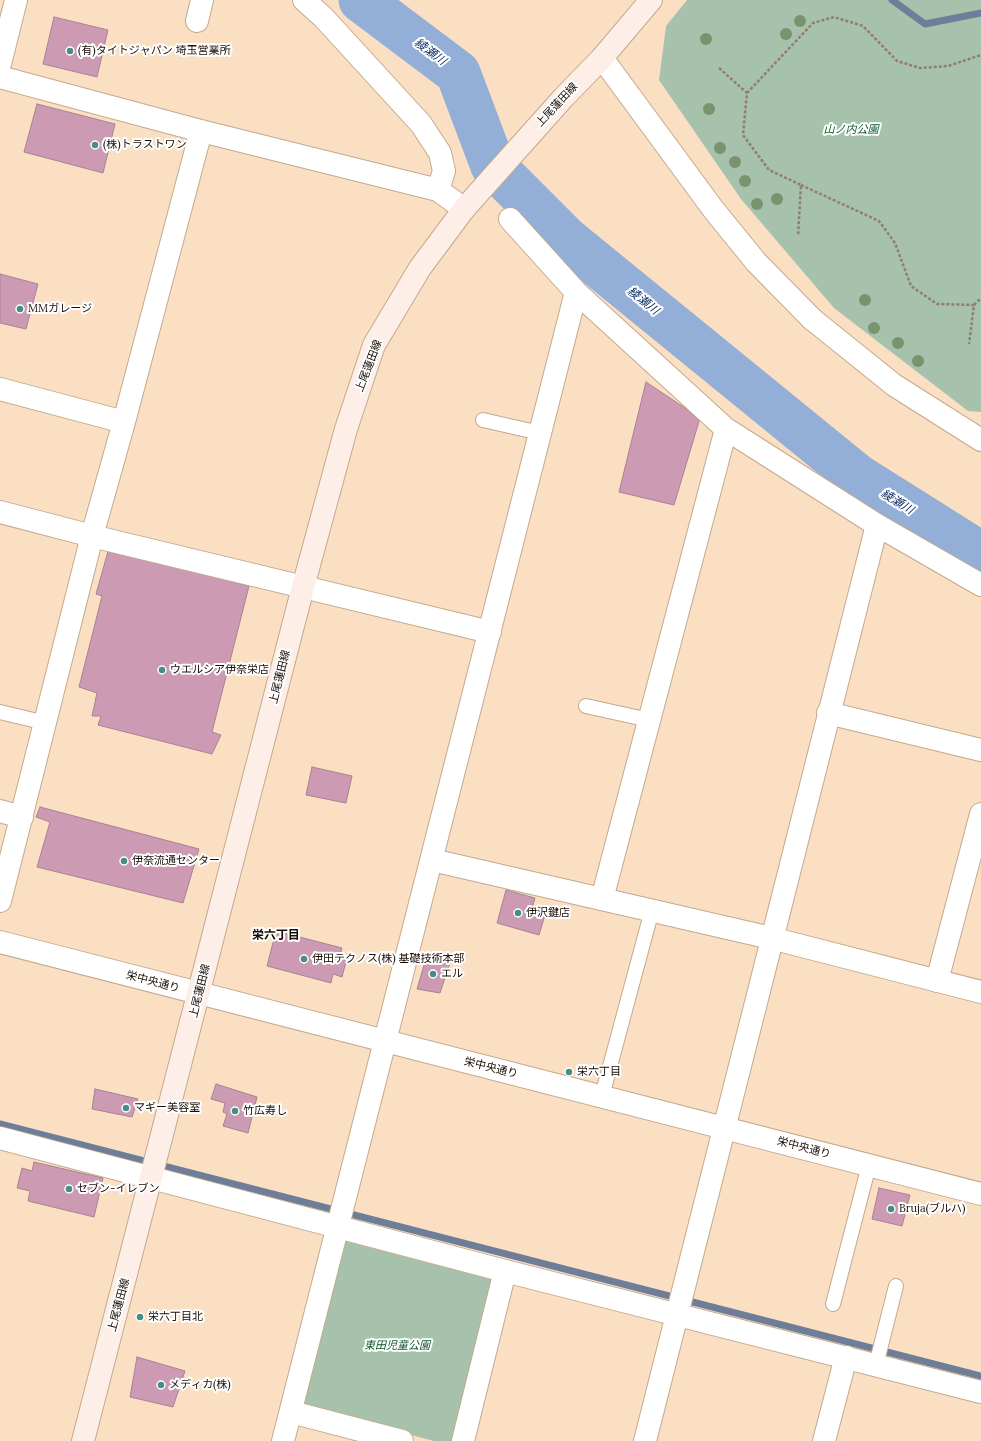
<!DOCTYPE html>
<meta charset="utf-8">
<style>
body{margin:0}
canvas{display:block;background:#fbdfc2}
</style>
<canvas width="981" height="1441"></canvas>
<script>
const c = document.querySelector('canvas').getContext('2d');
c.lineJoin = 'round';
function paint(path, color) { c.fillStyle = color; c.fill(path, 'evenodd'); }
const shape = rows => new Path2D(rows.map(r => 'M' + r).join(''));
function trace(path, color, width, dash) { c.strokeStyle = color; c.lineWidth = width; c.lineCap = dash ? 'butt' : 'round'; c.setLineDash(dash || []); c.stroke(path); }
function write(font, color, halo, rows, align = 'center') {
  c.font = font + ' Lora,"Noto Sans JP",serif'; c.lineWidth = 4; c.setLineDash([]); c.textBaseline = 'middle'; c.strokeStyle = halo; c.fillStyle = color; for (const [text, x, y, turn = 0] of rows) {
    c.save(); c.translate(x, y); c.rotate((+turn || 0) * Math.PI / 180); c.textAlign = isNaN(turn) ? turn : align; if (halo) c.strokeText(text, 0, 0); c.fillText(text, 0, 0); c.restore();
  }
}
paint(shape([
 [687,0,981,0,981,412,968,411,834,308,741,199,659,80,666,26],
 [345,1241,494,1280,452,1441,434,1441,301,1406]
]), '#a6c2ac');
trace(shape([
 [892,0,925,24,981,13],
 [0,1124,981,1376]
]), '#6e7e99', 7);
trace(shape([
 [361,0,458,73,493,166,566,239,857,476,981,554]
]), '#93afd8', 45);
const building = shape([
 [54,17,108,30,97,77,43,64,54,17],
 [37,104,115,124,103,173,24,152,37,104],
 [0,274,38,284,26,329,0,323,0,274],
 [646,382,700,418,674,505,619,492,646,382],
 [109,548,249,586,212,732,221,735,212,754,98,725,101,716,92,716,97,693,79,687,102,596,96,594,109,548],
 [312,767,352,776,346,803,306,795,312,767],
 [40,807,199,849,183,903,37,867,50,822,36,817,40,807],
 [506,890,535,898,531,912,545,915,539,935,497,923,506,890],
 [276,931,342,948,340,956,347,958,342,977,333,974,331,983,267,966,276,931],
 [427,955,450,963,440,993,417,989,427,955],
 [216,1084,257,1097,248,1133,223,1126,227,1114,223,1112,225,1103,211,1099,216,1084],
 [95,1089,138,1099,132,1117,92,1109,95,1089],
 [34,1162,103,1178,94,1217,28,1201,30,1191,17,1188,22,1168,32,1171,34,1162],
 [879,1188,910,1195,902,1226,872,1219,879,1188],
 [137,1357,185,1371,173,1407,130,1397,137,1357]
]);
paint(building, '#cc9ab2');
trace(building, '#a68394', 1);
const service = shape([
 [483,420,540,433],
 [586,706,649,720],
 [0,712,46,723],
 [602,1096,652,910],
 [833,1304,869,1165],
 [876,1365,896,1286]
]);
const minor = shape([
 [304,0,323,17,421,124,440,153,444,171,438,190],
 [197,21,202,0],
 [0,64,16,0],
 [0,77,201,131,438,190,464,209],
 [510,219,576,292,726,429,877,525,981,585],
 [812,319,894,385,981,440],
 [0,389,124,422],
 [0,512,92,536,490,632],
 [828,713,981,750],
 [0,811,22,817],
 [432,860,771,938,981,992],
 [602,899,726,429],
 [0,901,92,536,124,422,201,131],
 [937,981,981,814],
 [0,1138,505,1271,981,1392],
 [291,1412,402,1441],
 [283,1441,576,292],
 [463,1441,505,1271],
 [645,1441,877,525],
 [824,1441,846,1357]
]);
const tertiary = shape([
 [602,58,713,209,756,262,812,319],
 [0,942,981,1194]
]);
const secondary = shape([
 [83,1441,303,587,346,429,374,345,420,268,464,209,564,97,602,58,651,0]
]);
trace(service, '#c4a98e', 16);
trace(minor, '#c4a98e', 24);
trace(tertiary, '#c4a98e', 24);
trace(secondary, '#c4a98e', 24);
trace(shape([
 [719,68,747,93,743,135,769,170,801,185,798,236],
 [747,93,813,23,834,17,863,26,897,61,920,68,948,66,981,55],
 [801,185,879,221,895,243,911,286,937,304,974,305,969,344],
 [974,305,981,298]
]), '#927e6b', 2.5, [3, 2]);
trace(service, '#fff', 14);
trace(minor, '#fff', 22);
trace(tertiary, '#fff', 22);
trace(secondary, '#feeee8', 22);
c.fillStyle = '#78946f';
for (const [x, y] of [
 [800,21],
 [786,34],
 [706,39],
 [709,109],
 [720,148],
 [735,162],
 [745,181],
 [777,199],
 [757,204],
 [865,300],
 [874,328],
 [898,343],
 [918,361]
]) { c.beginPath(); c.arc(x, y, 6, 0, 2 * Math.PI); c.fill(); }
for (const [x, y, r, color] of [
 [70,51,4,"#488d83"],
 [95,145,4,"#488d83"],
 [20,309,4,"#488d83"],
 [162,670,4,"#488d83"],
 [124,861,4,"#488d83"],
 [518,913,4,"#488d83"],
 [304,959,4,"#488d83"],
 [433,974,4,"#488d83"],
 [569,1072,4,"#488d83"],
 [126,1108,4,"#488d83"],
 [235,1111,4,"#488d83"],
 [69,1189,4,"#488d83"],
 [891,1209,4,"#488d83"],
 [140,1317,4,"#488d83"],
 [161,1385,4,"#488d83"]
]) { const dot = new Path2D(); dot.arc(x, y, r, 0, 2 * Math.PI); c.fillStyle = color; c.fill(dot); trace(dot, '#fff', 1.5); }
write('11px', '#170d05', '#fff', [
 ["(有)タイトジャパン 埼玉営業所",78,51],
 ["(株)トラストワン",103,145],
 ["MMガレージ",28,309],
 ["ウエルシア伊奈栄店",170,670],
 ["伊奈流通センター",132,861],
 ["伊沢鍵店",526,913],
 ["伊田テクノス(株) 基礎技術本部",312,959],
 ["エル",441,974],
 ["栄六丁目",577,1072],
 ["マギー美容室",134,1108],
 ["竹広寿し",243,1111],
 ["セブン-イレブン",77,1189],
 ["Bruja(ブルハ)",899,1209],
 ["栄六丁目北",148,1317],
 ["メディカ(株)",169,1385]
], 'left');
write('11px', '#170d05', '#fff', [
 ["上尾蓮田線",557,105,-47],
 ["上尾蓮田線",369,366,-69],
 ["上尾蓮田線",280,677,-76],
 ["栄中央通り",153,982,15],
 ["上尾蓮田線",200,991,-76],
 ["栄中央通り",491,1068,14],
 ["栄中央通り",804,1148,15],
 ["上尾蓮田線",119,1305,-75]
]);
write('italic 11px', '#0d562b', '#fff', [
 ["山ノ内公園",851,130],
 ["東田児童公園",397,1346]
]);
write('italic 12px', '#103265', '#fff', [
 ["綾瀬川",430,52,37],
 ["綾瀬川",643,301,39],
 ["綾瀬川",897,502,32]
]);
write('bold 12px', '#170d05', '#fff', [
 ["栄六丁目",276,936]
]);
</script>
